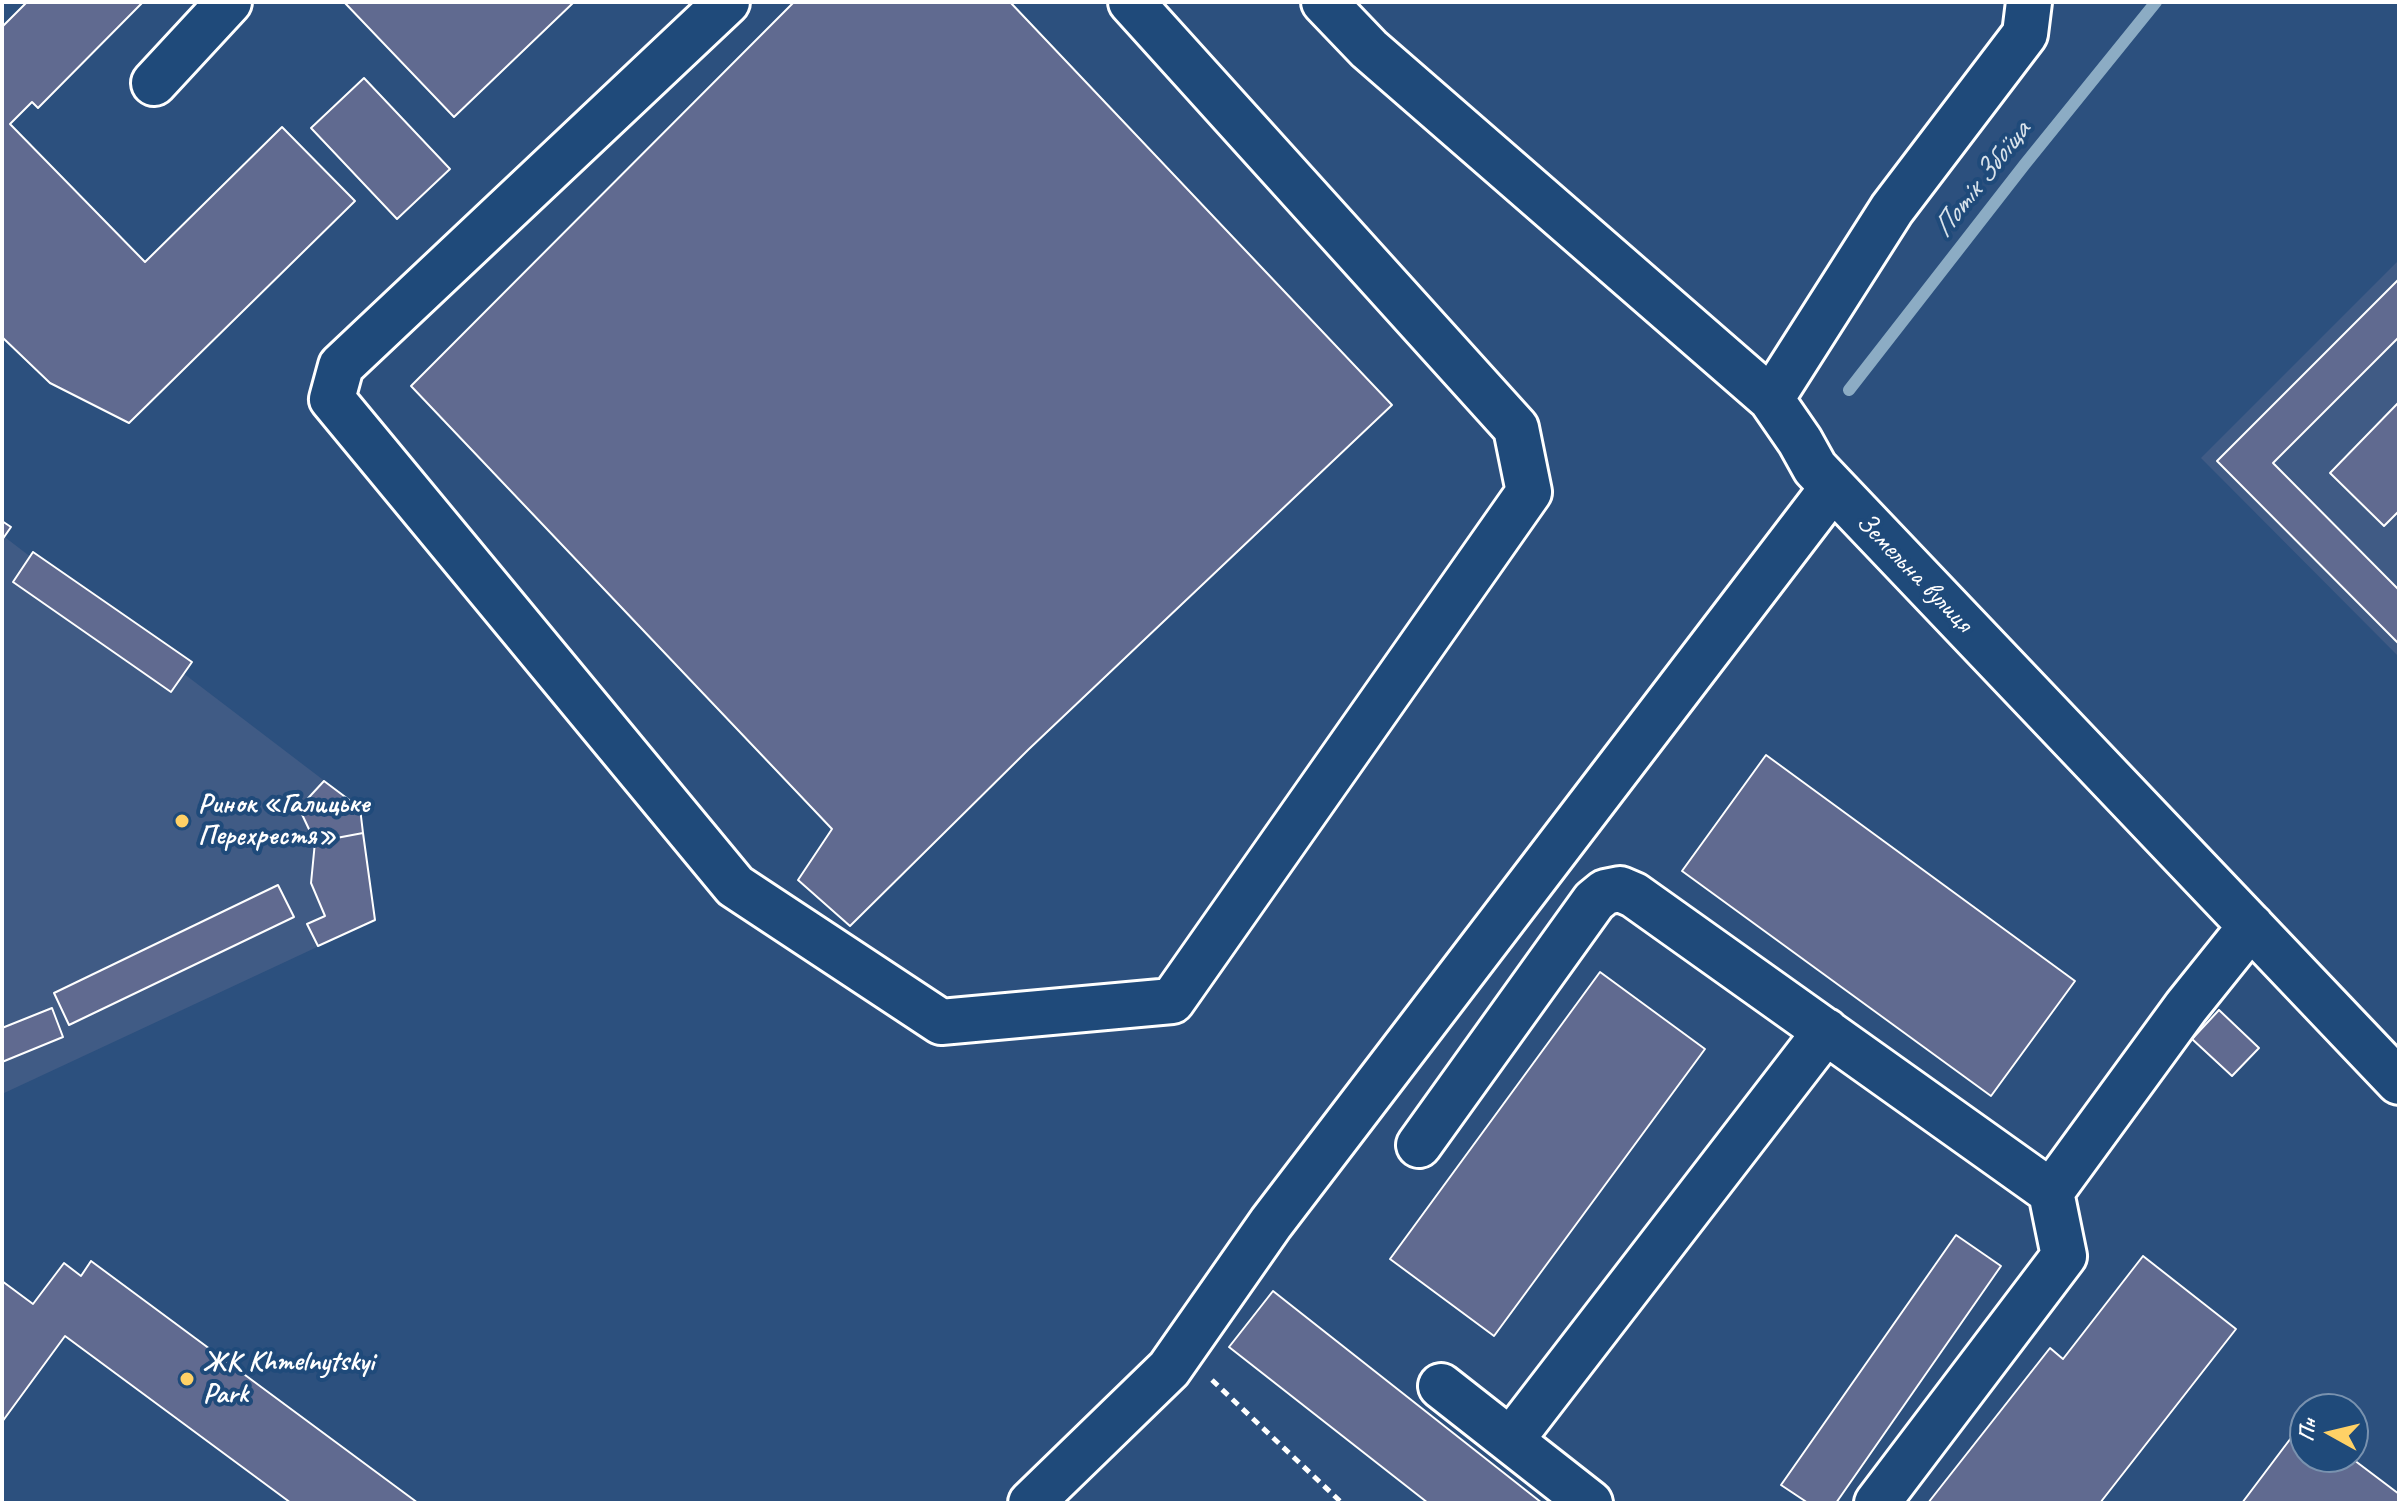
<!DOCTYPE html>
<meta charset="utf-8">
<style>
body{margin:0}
#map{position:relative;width:2401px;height:1505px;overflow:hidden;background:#2c507e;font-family:Caveat,sans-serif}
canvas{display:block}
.frame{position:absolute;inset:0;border:4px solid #fff;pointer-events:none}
.north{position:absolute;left:2289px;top:1393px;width:80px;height:80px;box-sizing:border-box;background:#1f4a7a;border:2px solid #7992af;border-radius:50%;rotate:278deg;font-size:22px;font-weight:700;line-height:32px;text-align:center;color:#fff}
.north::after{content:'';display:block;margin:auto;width:28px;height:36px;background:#ffd166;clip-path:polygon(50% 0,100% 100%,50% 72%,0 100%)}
</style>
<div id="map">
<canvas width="2401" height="1505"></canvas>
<div class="frame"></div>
<div class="north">Пн</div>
</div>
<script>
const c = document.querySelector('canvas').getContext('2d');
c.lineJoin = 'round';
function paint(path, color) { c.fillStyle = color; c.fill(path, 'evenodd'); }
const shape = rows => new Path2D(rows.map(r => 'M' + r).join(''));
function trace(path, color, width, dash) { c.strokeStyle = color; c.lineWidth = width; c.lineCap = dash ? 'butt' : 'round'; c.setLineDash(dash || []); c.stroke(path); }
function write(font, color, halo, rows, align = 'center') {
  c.font = font + ' Caveat,sans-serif'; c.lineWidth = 8; c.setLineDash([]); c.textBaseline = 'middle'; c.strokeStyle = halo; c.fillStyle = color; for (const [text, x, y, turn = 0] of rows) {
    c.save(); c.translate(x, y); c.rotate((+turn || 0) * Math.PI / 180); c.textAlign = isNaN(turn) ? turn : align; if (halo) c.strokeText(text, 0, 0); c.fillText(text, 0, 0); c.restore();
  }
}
paint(shape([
 [2399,260,2399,657,2201,458],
 [2,535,360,808,375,920,2,1094]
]), '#405b85');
trace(shape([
 [1849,390,2025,164,2156,2]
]), '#8cacc4', 12);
const building = shape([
 [27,2,143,2,38,108,32,102,10,124,145,262,282,127,355,201,129,423,50,383,2,337,2,27,27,2],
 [344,2,574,2,454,117,344,2],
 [794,2,1010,2,1392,405,1029,749,850,926,798,880,832,829,411,386,794,2],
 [364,78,450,169,397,219,311,128,364,78],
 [2399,279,2399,337,2273,463,2399,590,2399,644,2217,461,2399,279],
 [2399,402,2399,511,2384,526,2330,473,2399,402],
 [2,521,11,527,2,540,2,521],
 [33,552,192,662,171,692,13,582,33,552],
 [1766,755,2075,981,1991,1096,1682,871,1766,755],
 [324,781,360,808,363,833,315,842,299,808,324,781],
 [363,833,375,920,318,946,307,924,325,916,311,883,315,842,363,833],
 [278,885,294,917,69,1025,54,993,278,885],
 [1600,972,1705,1049,1494,1336,1390,1259,1600,972],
 [52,1008,63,1037,2,1062,2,1028,52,1008],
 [2219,1010,2259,1048,2232,1076,2192,1039,2219,1010],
 [1956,1235,2001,1266,1836,1503,1808,1503,1781,1485,1956,1235],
 [2143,1256,2236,1329,2100,1503,1928,1503,2050,1348,2063,1359,2143,1256],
 [91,1261,418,1503,291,1503,65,1336,2,1422,2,1281,33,1304,64,1263,81,1276,91,1261],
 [1273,1291,1542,1503,1428,1503,1229,1347,1273,1291],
 [2303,1422,2305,1457,2350,1457,2399,1494,2399,1503,2242,1503,2303,1422]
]);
paint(building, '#606a90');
trace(building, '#fff', 2);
const minor = shape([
 [727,2,341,366,332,399,735,886,941,1022,1172,1001,1529,492,1516,428,1131,2],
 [1324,2,1369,49,1771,399],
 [2029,2,2025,34,1892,209,1771,399,1800,441,1815,468,1833,487,2399,1082],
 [154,83,229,2],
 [1419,1145,1594,901,1605,892,1620,889,1634,895,2051,1192,2186,1007,2251,926],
 [1441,1386,1590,1503],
 [1511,1440,1826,1031],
 [1031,1503,1169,1369,1271,1223,1833,487],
 [1877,1503,2064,1256,2051,1192]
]);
trace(minor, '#fff', 50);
trace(shape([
 [1212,1380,1342,1503]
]), '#fff', 5, [8, 6]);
trace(minor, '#1f4a7a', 44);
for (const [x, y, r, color] of [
 [182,821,8,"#ffd166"],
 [187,1379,8,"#ffd166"]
]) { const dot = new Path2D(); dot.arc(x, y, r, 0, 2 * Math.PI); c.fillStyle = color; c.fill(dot); trace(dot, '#1f4a7a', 3); }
write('28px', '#fff', '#1f4a7a', [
 ["Земельна вулиця",1914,573,46]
]);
write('bold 28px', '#fff', '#1f4a7a', [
 ["Ринок «Галицьке",198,805],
 ["Перехрестя»",198,837],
 ["ЖК Khmelnytskyi",203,1363],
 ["Park",203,1395]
], 'left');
write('italic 30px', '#d9e3eb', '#1f4a7a', [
 ["Потік Збоїща",1982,180,-52]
]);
</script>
